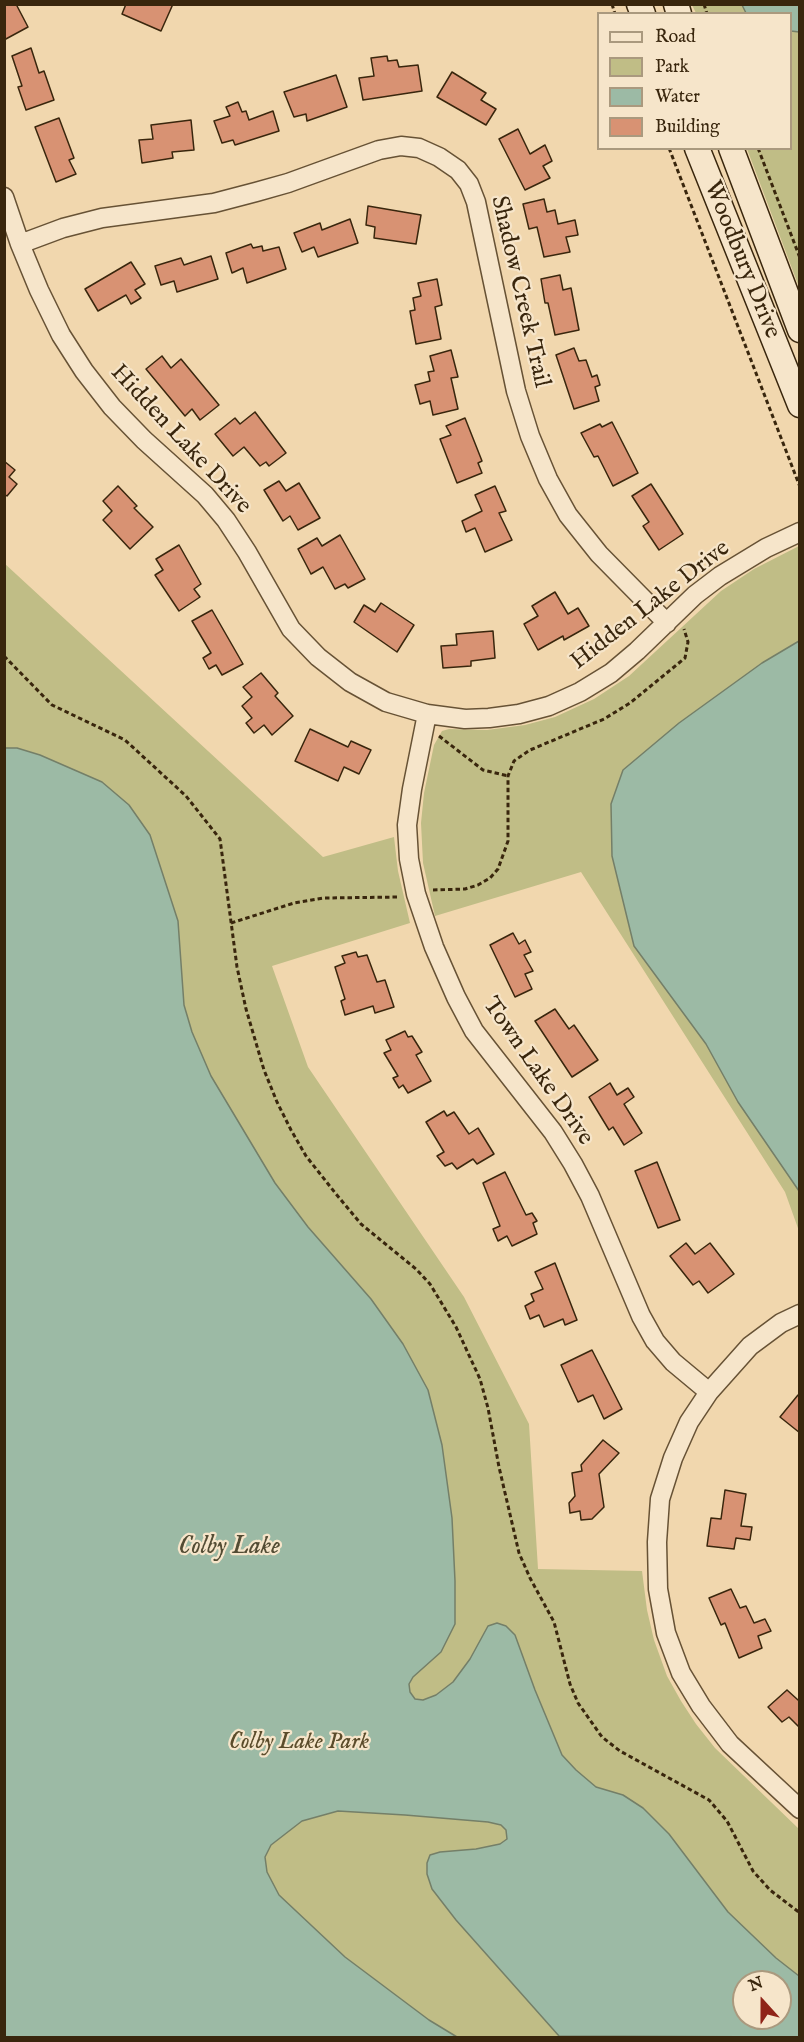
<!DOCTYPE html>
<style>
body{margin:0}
#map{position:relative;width:804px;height:2042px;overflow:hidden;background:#f1d7ae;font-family:"IM FELL English",serif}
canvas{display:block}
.frame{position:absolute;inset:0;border:6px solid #39260d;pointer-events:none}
.legend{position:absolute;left:597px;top:12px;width:195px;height:138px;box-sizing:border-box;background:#f6e5ca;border:2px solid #aa997e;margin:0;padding:8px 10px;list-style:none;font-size:18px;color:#39260d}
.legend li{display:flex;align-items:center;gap:12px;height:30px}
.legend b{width:30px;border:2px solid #aa997e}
.north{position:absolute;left:732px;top:1970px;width:60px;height:60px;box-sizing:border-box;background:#f6e5ca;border:2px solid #aa997e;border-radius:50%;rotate:339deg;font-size:16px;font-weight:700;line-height:24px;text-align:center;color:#39260d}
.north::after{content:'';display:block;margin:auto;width:21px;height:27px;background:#8f2418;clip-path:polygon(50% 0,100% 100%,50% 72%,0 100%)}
</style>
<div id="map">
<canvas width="804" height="2042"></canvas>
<div class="frame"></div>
<ul class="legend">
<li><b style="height:8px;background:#f6e5ca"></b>Road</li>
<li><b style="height:16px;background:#c0bd86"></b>Park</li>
<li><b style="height:16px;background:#9cbaa5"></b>Water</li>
<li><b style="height:16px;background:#d89273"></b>Building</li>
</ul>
<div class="north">N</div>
</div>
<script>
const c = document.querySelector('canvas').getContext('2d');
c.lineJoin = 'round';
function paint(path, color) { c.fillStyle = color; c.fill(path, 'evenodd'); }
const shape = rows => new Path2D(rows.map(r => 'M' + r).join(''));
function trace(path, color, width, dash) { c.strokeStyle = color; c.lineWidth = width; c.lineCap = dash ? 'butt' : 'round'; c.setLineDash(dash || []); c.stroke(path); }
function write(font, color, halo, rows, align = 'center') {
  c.font = font + ' "IM FELL English",serif'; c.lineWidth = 4.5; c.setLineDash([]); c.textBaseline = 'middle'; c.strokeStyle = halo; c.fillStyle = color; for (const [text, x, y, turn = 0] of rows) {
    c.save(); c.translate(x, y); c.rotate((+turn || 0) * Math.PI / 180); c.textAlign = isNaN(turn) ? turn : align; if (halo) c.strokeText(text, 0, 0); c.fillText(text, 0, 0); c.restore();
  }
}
paint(shape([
 [692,5,799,5,799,287,747,149,790,148,790,14,696,13],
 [799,546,799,1231,785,1192,581,872,435,916,423,863,421,823,424,793,434,745,442,731,449,729,487,730,525,725,555,717,594,699,629,676,721,591,754,569],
 [4,563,323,857,394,837,398,871,410,923,272,966,308,1067,464,1297,529,1424,538,1569,642,1571,647,1610,654,1640,667,1676,681,1701,696,1724,715,1748,799,1829,799,2037,5,2037],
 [744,1982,780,1982,780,2018,744,2018]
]), '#c0bd86');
const water = shape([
 [742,5,799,5,799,32,791,31,790,14,746,13,742,5],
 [799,641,799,1191,738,1102,706,1044,634,946,612,856,611,804,623,770,679,723,762,663,799,641],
 [5,748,17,748,40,755,102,782,129,805,150,835,178,921,184,1005,192,1032,211,1076,275,1183,308,1227,371,1299,403,1344,428,1390,442,1445,452,1518,455,1581,455,1624,441,1652,413,1677,409,1684,410,1692,415,1699,423,1700,436,1695,453,1682,470,1659,488,1626,497,1623,506,1626,515,1635,535,1690,562,1755,576,1770,596,1787,623,1795,643,1808,669,1834,728,1912,776,1958,799,1976,799,2037,559,2036,456,1920,432,1889,427,1874,427,1863,430,1855,440,1852,476,1849,500,1844,507,1839,506,1830,501,1825,488,1822,405,1815,338,1811,302,1821,271,1845,265,1857,267,1872,279,1895,345,1957,429,2020,457,2037,5,2037,5,748],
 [744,1982,780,1982,780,2018,744,2018,744,1982]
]);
paint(water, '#9cbaa5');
trace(water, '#747f68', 1.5);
const building = shape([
 [4,4,16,4,28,27,4,40,4,4],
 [126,4,173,4,161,31,122,14,126,4],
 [31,48,39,73,44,71,54,100,26,110,18,87,22,86,12,56,31,48],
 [387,56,388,61,397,60,399,67,418,65,422,91,363,100,359,78,374,76,371,58,387,56],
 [452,72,486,93,481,100,496,109,486,125,437,97,452,72],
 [336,75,347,107,307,121,306,114,294,117,284,92,336,75],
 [238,102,242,112,246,111,249,120,273,111,279,131,235,145,233,140,222,143,214,121,230,116,226,107,238,102],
 [59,118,74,158,69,160,76,174,56,182,35,127,59,118],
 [191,120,194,150,172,152,173,158,142,163,139,140,153,139,151,125,191,120],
 [518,129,530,154,545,145,552,161,543,166,550,178,525,190,499,139,518,129],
 [544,199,547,212,555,210,558,224,575,220,578,235,566,237,570,252,544,257,537,227,529,229,523,204,544,199],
 [368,206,421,215,416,244,374,238,375,227,366,225,368,206],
 [350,219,358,243,318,257,314,247,302,252,294,233,320,223,322,230,350,219],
 [251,244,253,248,262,246,263,251,279,247,286,269,247,283,243,268,232,273,226,253,251,244],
 [211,256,218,279,177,292,174,281,161,285,155,266,181,258,184,265,211,256],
 [131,262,145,284,135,290,141,298,131,304,126,295,98,311,85,289,131,262],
 [560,275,563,290,571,288,579,330,555,335,548,303,545,303,541,279,560,275],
 [437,279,442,305,435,307,441,339,416,344,410,311,415,310,413,298,421,296,418,283,437,279],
 [574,348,579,361,586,360,592,377,597,375,600,385,595,387,599,401,574,409,556,355,574,348],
 [451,350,458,377,451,378,458,409,433,415,430,401,420,404,415,385,430,381,428,372,434,371,430,356,451,350],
 [162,356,171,368,181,359,219,405,200,420,192,409,185,416,146,369,162,356],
 [255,412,286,453,269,466,266,462,260,466,244,447,233,456,215,434,235,418,240,424,255,412],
 [465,418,482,461,478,463,482,473,457,483,440,439,451,435,446,426,465,418],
 [612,422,638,473,613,486,598,456,594,457,581,433,600,424,602,427,612,422],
 [4,461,15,470,9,477,17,484,7,496,4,494,4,461],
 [279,481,286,491,299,483,320,518,298,530,290,516,283,521,264,490,279,481],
 [651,484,683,534,659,550,643,526,649,522,632,496,651,484],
 [118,486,137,506,134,508,153,527,130,549,103,520,112,511,103,501,118,486],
 [495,486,506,511,499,513,512,540,485,552,475,528,466,532,462,521,482,511,475,495,495,486],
 [340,535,365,579,348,588,345,584,335,589,323,567,311,574,298,549,317,538,322,546,340,535],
 [179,545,201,584,194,589,200,597,179,611,155,575,163,570,156,559,179,545],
 [555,592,568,614,578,608,589,626,564,640,563,636,538,650,524,624,538,616,532,606,555,592],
 [381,603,414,625,397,652,354,622,364,605,375,612,381,603],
 [212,610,243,664,222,675,216,665,209,669,203,658,211,653,192,621,212,610],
 [493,631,495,658,471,661,471,666,443,668,441,646,457,645,456,634,493,631],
 [261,673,278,693,275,696,293,716,272,735,264,725,254,733,246,723,252,718,242,706,252,697,243,687,261,673],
 [310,729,348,747,351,741,371,750,359,774,344,767,338,781,295,761,310,729],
 [513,933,519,944,525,940,531,952,524,955,533,971,525,974,532,989,515,997,490,945,513,933],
 [356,952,358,957,367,955,377,982,385,980,394,1007,375,1013,373,1006,345,1015,341,1001,345,999,335,967,345,963,342,956,356,952],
 [555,1009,569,1029,574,1025,598,1060,572,1077,535,1021,555,1009],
 [405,1031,408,1037,412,1036,422,1052,416,1055,431,1081,408,1093,403,1085,399,1088,393,1078,398,1076,384,1053,391,1050,386,1040,405,1031],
 [610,1083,617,1095,628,1088,634,1097,624,1104,642,1133,624,1145,613,1127,609,1130,589,1097,610,1083],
 [444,1111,447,1116,454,1112,469,1134,478,1128,494,1154,477,1164,473,1159,457,1169,452,1163,445,1166,437,1156,444,1152,426,1122,444,1111],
 [657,1162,680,1220,658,1228,635,1171,657,1162],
 [505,1172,526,1215,532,1213,537,1221,533,1223,537,1234,512,1246,507,1236,498,1241,493,1229,500,1226,483,1183,505,1172],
 [686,1243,695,1254,710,1243,734,1274,708,1293,699,1281,693,1285,670,1256,686,1243],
 [555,1263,577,1320,565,1325,563,1319,544,1327,539,1315,530,1319,525,1306,534,1301,531,1294,543,1289,535,1272,555,1263],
 [592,1350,622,1409,604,1419,593,1395,578,1402,561,1365,592,1350],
 [798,1395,800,1396,800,1433,780,1417,798,1395],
 [603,1440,619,1453,599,1474,604,1507,592,1519,581,1520,580,1511,570,1513,569,1503,575,1496,572,1473,582,1471,581,1465,603,1440],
 [725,1490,746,1494,741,1526,752,1527,750,1540,736,1538,734,1549,707,1546,711,1518,721,1519,725,1490],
 [731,1589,740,1608,746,1606,754,1623,765,1619,771,1631,758,1636,762,1648,739,1658,725,1623,721,1625,709,1598,731,1589],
 [787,1690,798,1700,800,1699,800,1728,789,1717,782,1722,768,1707,787,1690]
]);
paint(building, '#d89273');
trace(building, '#39260d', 1.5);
const street = shape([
 [4,197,20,244,39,290,61,335,84,371,112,407,144,440,205,495,226,520,247,552,291,629,318,657,350,682,386,702,427,714,465,719,489,718,519,714,549,706,580,692,611,673,637,651,695,595,720,576,766,548,800,532],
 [20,244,63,228,102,218,214,203,256,192,288,183,379,150,401,146,419,148,439,157,458,170,469,184,476,202,516,391,530,436,548,479,568,515,599,554,667,623],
 [427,714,412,789,407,825,409,859,416,894,434,947,456,997,474,1031,553,1132,573,1164,590,1196,641,1316,655,1341,673,1362,709,1392],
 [800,1314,781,1323,750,1346,709,1392,689,1422,673,1458,660,1499,657,1542,658,1589,666,1633,681,1673,701,1706,730,1744,800,1809]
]);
const secondary = shape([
 [639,4,643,14],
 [676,4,679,14],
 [697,148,800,405],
 [731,148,800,330]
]);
trace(street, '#675235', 21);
trace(secondary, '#39260d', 27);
trace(shape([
 [612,4,615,14],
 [704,4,707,14],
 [669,148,800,487],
 [758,148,800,258],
 [4,656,52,705,125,740,186,796,220,839,237,967,246,1009,264,1070,277,1102,291,1130,306,1156,336,1194,361,1224,416,1269,430,1284,456,1327,480,1379,488,1408,499,1467,519,1553,530,1578,554,1622,570,1684,578,1703,602,1737,620,1751,709,1800,727,1821,753,1871,770,1890,800,1913],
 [439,736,483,770,508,776],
 [433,890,465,889,478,885,490,878,498,869,508,841,508,776,514,761,530,750,604,719,630,703,685,658,688,642,684,629],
 [231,923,294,903,324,898,400,897]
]), '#39260d', 3, [4.5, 3]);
trace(street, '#f6e5ca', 18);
trace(secondary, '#f6e5ca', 24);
write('24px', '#39260d', '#f6e5ca', [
 ["Woodbury Drive",741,260,68],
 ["Shadow Creek Trail",519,292,77],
 ["Hidden Lake Drive",180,440,47],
 ["Hidden Lake Drive",651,606,-38],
 ["Town Lake Drive",537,1072,55]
]);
write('italic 24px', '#5b4c2b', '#f6e5ca', [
 ["Colby Lake Park",299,1743]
]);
write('italic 26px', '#524b33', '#f6e5ca', [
 ["Colby Lake",229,1548]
]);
</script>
